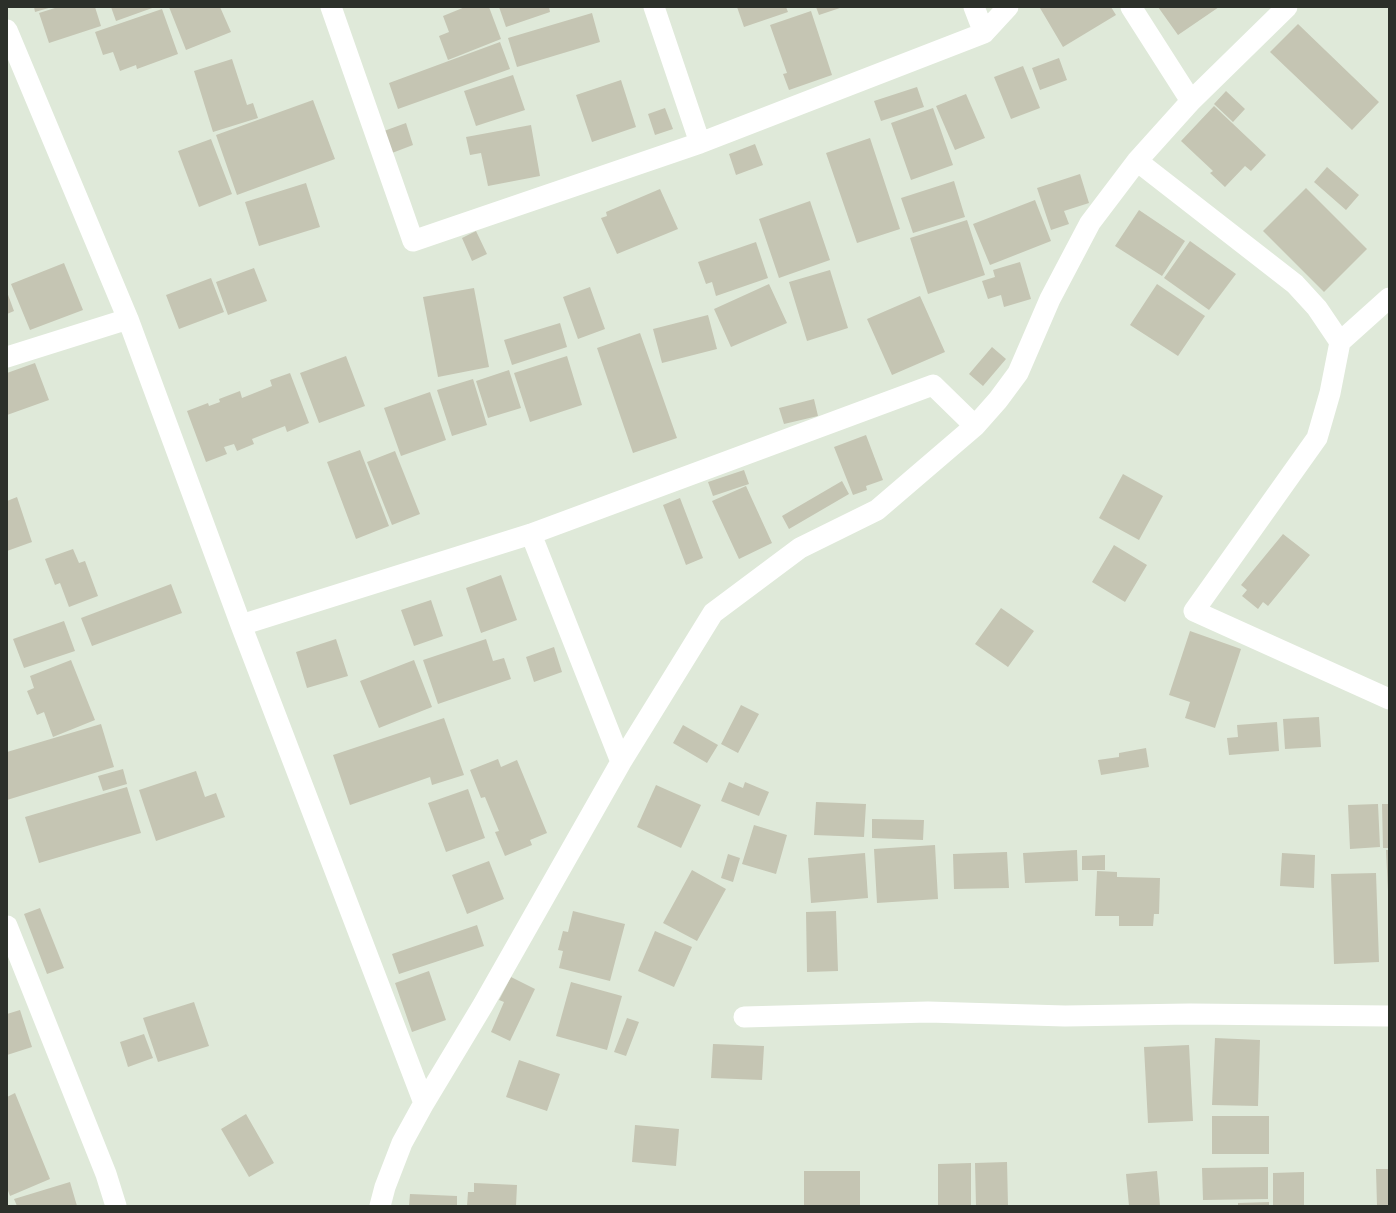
<!DOCTYPE html>
<style>
body{margin:0}
#map{position:relative;width:1396px;height:1213px;overflow:hidden;background:#dfe9d9;font-family:Ubuntu,sans-serif}
canvas{display:block}
.frame{position:absolute;inset:0;border:8px solid #2c302a;pointer-events:none}
</style>
<div id="map">
<canvas width="1396" height="1213"></canvas>
<div class="frame"></div>
</div>
<script>
const c = document.querySelector('canvas').getContext('2d');
c.lineJoin = 'round';
function paint(path, color) { c.fillStyle = color; c.fill(path, 'evenodd'); }
const shape = rows => new Path2D(rows.map(r => 'M' + r).join(''));
function trace(path, color, width, dash) { c.strokeStyle = color; c.lineWidth = width; c.lineCap = dash ? 'butt' : 'round'; c.setLineDash(dash || []); c.stroke(path); }
paint(shape([
 [34,7,52,7,35,12],
 [58,7,95,7,101,26,49,43,39,13],
 [111,7,155,7,116,21],
 [169,7,220,7,231,32,186,50],
 [465,7,489,7,501,39,448,60,439,36,449,32,443,16],
 [499,7,549,7,550,12,506,27],
 [737,7,786,7,788,12,744,27],
 [816,7,843,7,819,15],
 [1042,7,1111,7,1116,15,1063,47,1040,8],
 [1158,7,1219,7,1178,35],
 [162,9,178,54,137,69,136,65,120,71,113,52,103,55,95,32],
 [811,11,832,75,789,90,783,74,787,73,770,25],
 [592,13,600,42,517,67,508,38],
 [1298,24,1379,102,1352,130,1270,52],
 [500,42,510,69,398,109,389,83],
 [1059,58,1067,80,1040,90,1032,68],
 [232,59,247,105,253,103,258,118,213,132,194,71],
 [1023,66,1040,108,1011,119,994,77],
 [513,75,525,110,476,126,464,91],
 [621,80,636,127,592,142,576,95],
 [917,87,924,107,881,121,874,101],
 [1226,91,1245,109,1233,122,1214,104],
 [966,94,985,138,955,150,936,106],
 [313,100,335,159,237,195,216,135],
 [1214,106,1266,155,1251,171,1245,166,1225,187,1210,173,1213,171,1181,141],
 [665,108,673,129,655,135,648,114],
 [933,108,953,165,911,180,891,123],
 [406,123,413,145,392,153,384,131],
 [531,125,540,176,488,186,481,153,470,155,466,137],
 [870,138,900,229,857,243,826,153],
 [211,139,232,194,199,207,178,151],
 [755,144,763,165,736,175,729,154],
 [1327,167,1359,195,1346,210,1314,182],
 [1080,174,1089,203,1064,211,1069,224,1051,230,1037,188],
 [954,181,965,217,913,233,901,198],
 [306,183,320,227,259,246,245,202],
 [1306,188,1367,249,1324,292,1263,231],
 [660,189,678,229,617,254,601,218,607,216,606,212],
 [1035,200,1051,241,990,265,973,224],
 [810,201,830,260,779,278,759,219],
 [1139,210,1185,241,1162,276,1115,246],
 [967,220,985,275,928,294,910,238],
 [476,231,487,254,472,261,462,238],
 [1190,241,1236,274,1209,310,1164,278],
 [756,242,768,278,716,296,712,282,706,284,698,262],
 [1020,262,1031,299,1004,307,1001,295,988,299,982,281,995,277,993,270],
 [64,263,83,310,30,330,11,284],
 [254,268,267,301,228,315,216,282],
 [830,270,848,328,807,341,789,282],
 [211,278,224,312,179,329,166,295],
 [769,284,787,323,731,347,714,309],
 [1157,284,1205,316,1178,356,1130,325],
 [590,287,605,329,578,339,563,297],
 [474,288,489,367,438,377,423,297],
 [7,292,14,311,7,314],
 [920,296,945,352,892,375,867,319],
 [708,315,717,349,662,363,653,329],
 [560,323,567,347,512,365,504,340],
 [640,333,677,438,633,453,597,348],
 [992,347,1006,359,983,386,969,374],
 [346,356,365,406,319,423,300,373],
 [567,356,582,405,530,422,514,373],
 [35,363,49,400,7,415,7,373],
 [509,370,521,408,488,418,476,381],
 [290,373,309,423,287,432,285,426,252,439,254,444,237,451,234,444,224,447,227,454,206,462,187,411,208,403,209,406,220,402,219,399,240,391,242,398,272,386,270,380],
 [473,379,487,425,452,436,437,390],
 [430,392,446,440,401,456,384,408],
 [814,399,818,416,784,424,779,408],
 [866,435,883,480,866,486,867,490,853,495,834,447],
 [360,450,389,526,356,539,327,462],
 [395,451,420,514,392,525,367,462],
 [744,470,749,484,713,496,708,482],
 [1123,474,1163,496,1139,540,1099,518],
 [842,481,849,494,789,529,782,516],
 [746,486,772,543,739,559,712,501],
 [17,497,32,542,7,551,7,501],
 [680,498,703,558,686,565,663,505],
 [1283,534,1310,555,1268,606,1263,602,1258,609,1242,596,1247,590,1241,585],
 [1114,545,1147,565,1125,602,1092,582],
 [73,549,79,563,85,561,98,596,69,607,60,583,55,585,45,559],
 [501,575,517,620,481,633,466,588],
 [171,584,182,613,92,646,81,618],
 [431,600,443,636,414,646,401,610],
 [1001,608,1034,631,1008,667,975,644],
 [64,621,75,651,24,668,13,639],
 [1190,631,1241,649,1215,728,1185,718,1190,702,1169,695],
 [336,639,348,676,307,688,296,652],
 [486,639,493,661,504,658,511,679,438,704,423,660],
 [554,647,562,672,534,682,526,657],
 [71,660,95,720,53,737,44,712,37,715,27,691,34,688,30,676],
 [414,660,432,707,379,728,360,681],
 [741,705,759,714,738,753,721,744],
 [1319,717,1321,747,1285,749,1283,719],
 [444,718,464,775,432,785,430,777,350,805,333,755],
 [1277,722,1279,751,1229,755,1227,738,1238,737,1237,725],
 [101,724,114,767,7,800,7,752],
 [683,725,718,745,707,763,673,743],
 [1146,748,1149,767,1101,775,1098,760,1119,757,1119,753],
 [498,759,501,767,517,760,547,833,530,840,532,845,505,856,495,832,499,831,485,797,481,798,470,770],
 [123,769,127,784,103,791,98,776],
 [196,771,205,797,216,793,225,817,156,841,139,790],
 [729,782,743,788,745,782,769,792,759,816,721,801],
 [656,785,701,805,681,848,637,827],
 [127,787,141,833,39,863,25,817],
 [468,789,485,838,446,852,428,803],
 [816,802,866,804,864,837,814,835],
 [1378,804,1380,847,1350,849,1348,805],
 [1382,804,1389,804,1389,848,1383,848],
 [872,819,924,820,923,840,872,838],
 [754,825,787,835,776,874,742,864],
 [935,845,938,899,877,903,874,849],
 [1077,850,1078,881,1025,883,1023,853],
 [1386,850,1389,850,1389,891,1388,891],
 [1007,852,1009,888,954,889,953,854],
 [865,853,868,898,811,903,808,858],
 [1282,853,1315,855,1314,888,1280,886],
 [728,854,740,858,733,882,721,878],
 [1105,855,1105,870,1082,870,1082,856],
 [489,861,504,899,467,914,452,875],
 [692,870,726,889,697,941,663,923],
 [1097,871,1117,872,1117,877,1160,878,1159,914,1154,914,1153,926,1119,926,1119,916,1095,916],
 [1376,873,1379,962,1334,964,1331,874],
 [40,908,64,968,47,974,24,914],
 [573,911,625,924,610,981,559,968,563,951,558,950,563,931,568,932],
 [836,911,838,971,807,972,806,912],
 [477,925,484,946,399,974,392,954],
 [655,931,692,947,674,987,638,971],
 [429,971,446,1020,412,1032,395,983],
 [511,977,535,989,510,1041,491,1032,504,1002,499,1000],
 [571,982,622,996,607,1050,556,1036],
 [194,1002,209,1046,158,1062,143,1018],
 [20,1010,32,1047,7,1055,7,1014],
 [627,1018,639,1022,626,1056,614,1052],
 [144,1034,153,1058,128,1067,120,1042],
 [1215,1038,1260,1040,1258,1106,1212,1105],
 [713,1044,764,1046,762,1080,711,1078],
 [1189,1045,1193,1121,1148,1123,1144,1047],
 [519,1060,560,1074,547,1111,506,1097],
 [15,1093,50,1179,10,1196,7,1188,7,1097],
 [246,1114,274,1163,249,1177,221,1129],
 [1212,1116,1269,1116,1269,1154,1212,1154],
 [635,1125,679,1129,676,1166,632,1162],
 [1007,1162,1008,1206,976,1206,975,1163],
 [971,1163,971,1206,938,1206,938,1164],
 [1268,1167,1268,1199,1203,1200,1202,1168],
 [1376,1169,1389,1169,1389,1206,1377,1206],
 [804,1171,860,1171,860,1206,804,1206],
 [1157,1171,1160,1206,1129,1206,1126,1174],
 [1304,1172,1304,1206,1273,1206,1273,1173],
 [70,1182,77,1206,17,1206,14,1199],
 [474,1183,517,1185,516,1206,467,1206,468,1192,474,1192],
 [410,1194,457,1196,457,1206,409,1206],
 [1269,1202,1269,1206,1238,1206,1238,1203]
]), '#c5c5b3');
trace(shape([
 [331,7,413,241,700,143,984,33,1008,7],
 [654,7,700,143],
 [974,7,984,33],
 [1131,7,1191,101],
 [7,30,128,319,7,357],
 [1137,161,1295,284,1317,308,1340,342,1330,393,1317,438,1194,611,1389,699],
 [128,319,241,625,424,1103],
 [1340,342,1389,298],
 [531,534,621,762],
 [241,625,531,534,933,385,975,426],
 [7,926,106,1174,116,1206],
 [744,1017,928,1012,1065,1016,1190,1014,1389,1016],
 [380,1206,385,1187,402,1143,424,1103,483,1005,621,762,713,613,800,548,877,510,975,426,998,400,1018,373,1050,299,1090,223,1137,161,1191,101,1287,7]
]), '#fff', 21);
</script>
